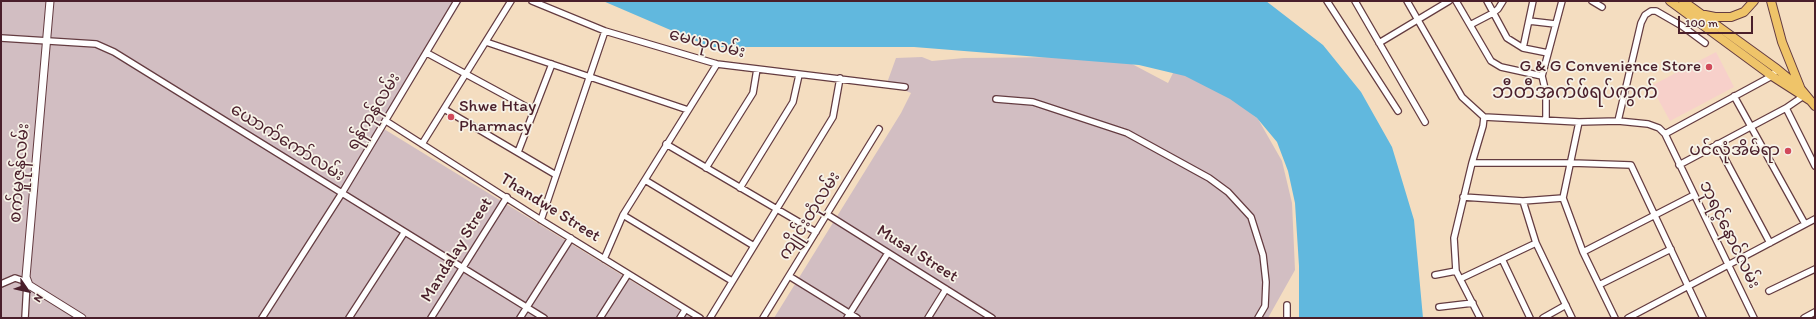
<!DOCTYPE html>
<meta charset="utf-8">
<style>
body{margin:0}
#map{position:relative;width:1816px;height:319px;overflow:hidden;background:#f4ddc0;font-family:Itim,sans-serif}
canvas{display:block}
.frame{position:absolute;inset:0;border:2px solid #4a1f2b;pointer-events:none}
.north{position:absolute;left:8px;top:271px;width:40px;height:40px;-webkit-text-stroke:3px #f7f3e8;paint-order:stroke;rotate:124deg;font-size:11px;font-weight:700;line-height:16px;text-align:center;color:#4a1f2b}
.north::after{content:'';display:block;margin:auto;width:14px;height:18px;background:#4a1f2b;clip-path:polygon(50% 0,100% 100%,50% 72%,0 100%)}
.scale{position:absolute;left:1678px;top:16px;width:75px;height:18px;box-sizing:border-box;border:2px solid #4a1f2b;border-top:0;padding-left:5px;font-size:12px;line-height:14px;white-space:nowrap;color:#4a1f2b;-webkit-text-stroke:3px #f7f3e8;paint-order:stroke}
</style>
<div id="map">
<canvas width="1816" height="319"></canvas>
<div class="frame"></div>
<div class="north">N</div>
<div class="scale">100 m</div>
</div>
<script>
const c = document.querySelector('canvas').getContext('2d');
c.lineJoin = 'round';
function paint(path, color) { c.fillStyle = color; c.fill(path, 'evenodd'); }
const shape = rows => new Path2D(rows.map(r => 'M' + r).join(''));
function trace(path, color, width, dash) { c.strokeStyle = color; c.lineWidth = width; c.lineCap = dash ? 'butt' : 'round'; c.setLineDash(dash || []); c.stroke(path); }
function write(font, color, halo, rows, align = 'center') {
  c.font = font + ' Itim,"Noto Sans Myanmar",sans-serif'; c.lineWidth = 3.5; c.setLineDash([]); c.textBaseline = 'middle'; c.strokeStyle = halo; c.fillStyle = color; for (const [text, x, y, turn = 0] of rows) {
    c.save(); c.translate(x, y); c.rotate((+turn || 0) * Math.PI / 180); c.textAlign = isNaN(turn) ? turn : align; if (halo) c.strokeText(text, 0, 0); c.fillText(text, 0, 0); c.restore();
  }
}
paint(shape([
 [1716,52,1734,87,1670,121,1651,86]
]), '#f7d0ca');
paint(shape([
 [1,1,462,1,384,129,692,318,1,318],
 [922,57,932,61,964,58,1070,57,1132,64,1168,83,1175,69,1225,92,1258,119,1282,161,1292,203,1295,270,1268,318,774,318,901,113,911,93,887,83,896,58]
]), '#d2bec2');
paint(shape([
 [603,1,1266,1,1323,45,1361,92,1392,147,1414,220,1423,318,1299,318,1299,266,1295,203,1288,171,1277,142,1257,118,1230,99,1185,76,1139,65,914,47,710,47]
]), '#61b8de');
const minor = shape([
 [532,1,605,31,717,64,905,87],
 [1327,1,1398,111],
 [1355,1,1425,122],
 [1407,1,1462,97,1484,117,1483,126,1472,163,1454,238,1456,271,1480,318],
 [1456,1,1491,61,1501,67,1542,76],
 [1487,1,1507,38,1523,48,1548,53],
 [1592,1,1602,7],
 [1529,21,1555,24],
 [1470,25,1493,13,1498,9,1503,1],
 [1,38,96,44,114,52,544,318],
 [486,42,688,110],
 [1379,43,1449,1],
 [1523,48,1533,1],
 [427,53,534,111],
 [1734,96,1805,224],
 [996,99,1033,102,1127,133,1209,178,1228,192,1251,217,1263,255,1266,282,1265,306,1258,318],
 [1786,108,1815,166],
 [444,109,556,175],
 [1484,117,1579,122,1618,121,1648,124,1659,128,1665,134,1754,318],
 [1546,119,1546,93,1542,76,1562,1],
 [386,121,541,220,700,318],
 [1618,121,1641,23,1645,15,1651,11,1656,11,1682,26,1705,43],
 [1579,122,1563,198,1583,252,1615,318],
 [1665,134,1772,76,1777,69],
 [422,144,511,1],
 [666,144,816,232],
 [1717,144,1770,243],
 [518,152,552,64],
 [1472,163,1572,163,1631,165,1703,318],
 [1679,165,1786,108,1805,95],
 [706,168,753,93,757,69],
 [645,180,754,246],
 [740,188,793,102,799,75],
 [1463,197,1523,201,1563,198],
 [1523,201,1536,243,1572,318],
 [623,215,732,281],
 [828,215,992,318],
 [541,220,605,31],
 [1583,252,1694,195],
 [604,259,623,215,717,64],
 [1502,259,1530,318],
 [1435,275,1456,271],
 [789,276,857,318],
 [1460,279,1536,243],
 [1,284,15,278,27,282,25,318],
 [1599,285,1671,249],
 [1769,291,1815,269],
 [1287,305,1287,318],
 [1439,307,1473,303],
 [262,318,342,193,457,1],
 [349,318,404,233],
 [431,318,507,197],
 [520,318,571,238],
 [600,318,628,274],
 [680,318,685,310],
 [710,318,833,117,840,78],
 [763,318,879,129],
 [847,318,888,253],
 [928,318,946,289],
 [1543,318,1566,305],
 [1628,318,1815,219],
 [1804,318,1815,312]
]);
const tertiary = shape([
 [50,1,26,277,29,285,82,318]
]);
const primary = shape([
 [1670,1,1772,76,1811,101],
 [1683,1,1777,69,1800,88,1815,106],
 [1771,1,1782,42,1800,87],
 [1705,15,1715,17,1731,17,1744,12,1754,1]
]);
trace(minor, '#643c41', 8);
trace(tertiary, '#643c41', 9);
trace(primary, '#643c41', 10);
trace(minor, '#fff', 5.5);
trace(tertiary, '#fff', 7);
trace(primary, '#efc469', 8);
for (const [x, y, r, color] of [
 [1709,67,4,"#d1495b"],
 [451,117,4,"#d1495b"],
 [1788,151,4,"#d1495b"]
]) { const dot = new Path2D(); dot.arc(x, y, r, 0, 2 * Math.PI); c.fillStyle = color; c.fill(dot); trace(dot, '#f7f3e8', 1.5); }
write('17px', '#4a1f2b', '#f7f3e8', [
 ["မေယုလမ်း",707,44,14],
 ["ရန်ကုန်လမ်း",374,112,-59],
 ["ယောက်ကော်လမ်း",287,143,32],
 ["စက်မှုဇုန်လမ်း",20,173,-85],
 ["Thandwe Street",550,208,32],
 ["ကျိုင်းတုံလမ်း",810,216,-58],
 ["ဘုရင့်နောင်လမ်း",1729,235,64],
 ["Mandalay Street",457,250,-58],
 ["Musal Street",917,254,32]
]);
write('17px', '#4a1f2b', '#f7f3e8', [
 ["G & G Convenience Store",1701,67],
 ["Shwe Htay",459,107,"left"],
 ["Pharmacy",459,127,"left"],
 ["ပင်လုံအိမ်ရာ",1780,151]
], 'right');
write('19px', '#4a1f2b', '#f7f3e8', [
 ["ဘီတီအက်ဖ်ရပ်ကွက်",1575,93]
]);
</script>
